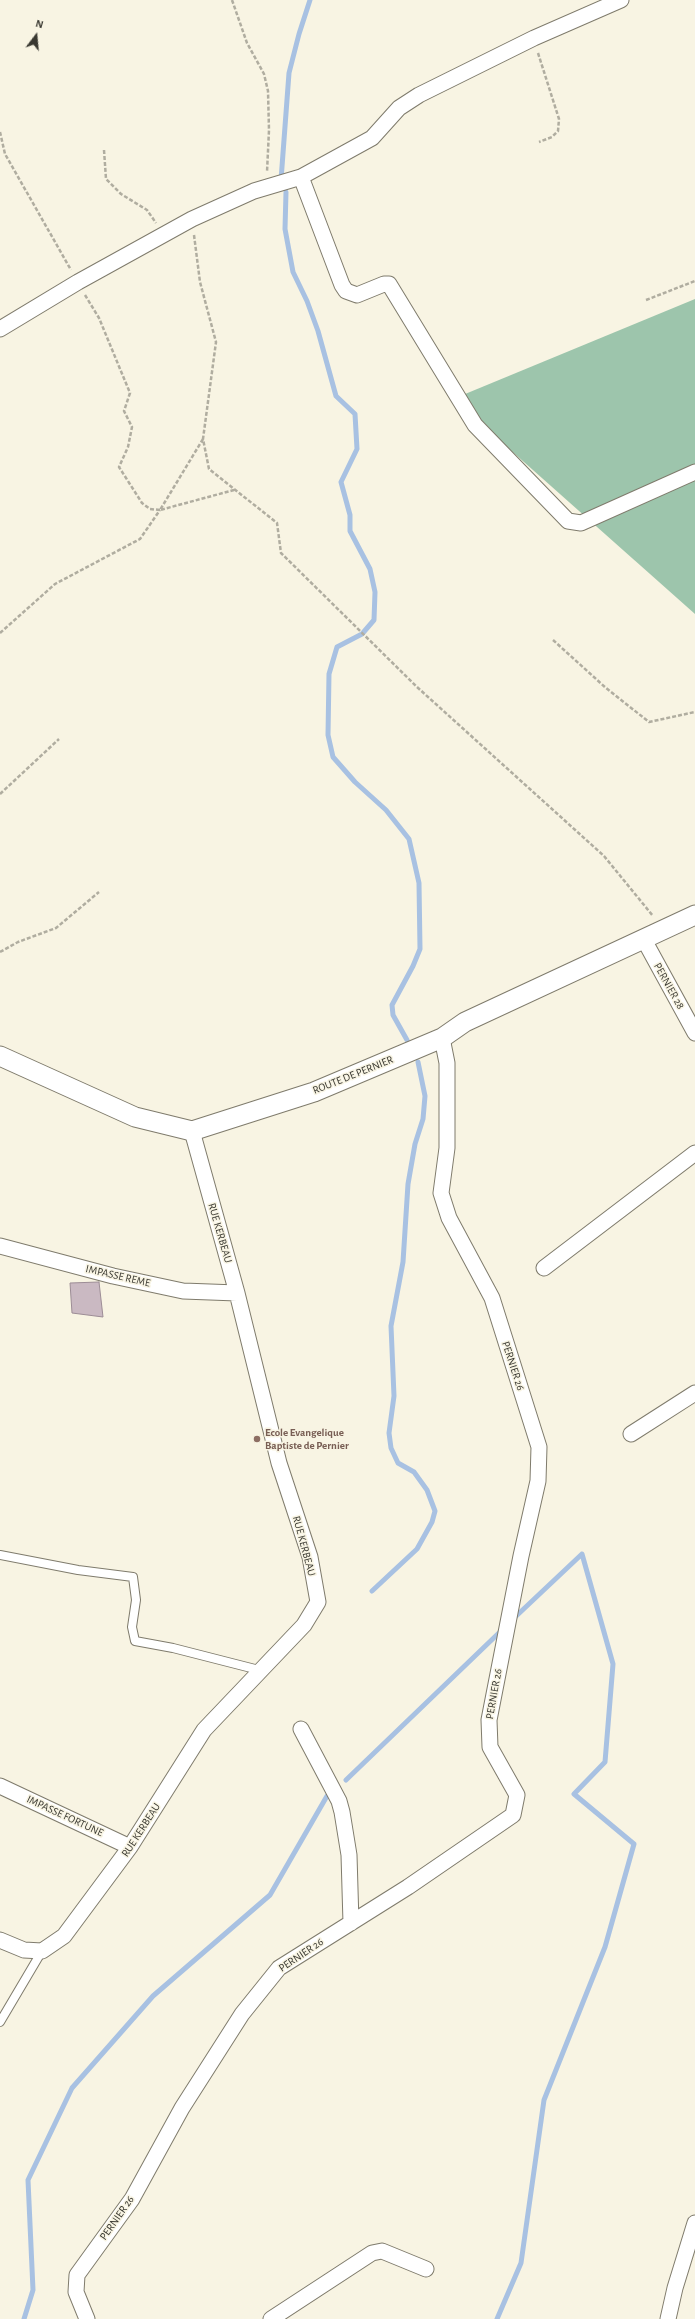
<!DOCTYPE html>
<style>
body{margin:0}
#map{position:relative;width:695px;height:2319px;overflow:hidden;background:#f8f4e3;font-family:"Alegreya Sans",sans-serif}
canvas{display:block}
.north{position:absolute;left:16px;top:16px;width:40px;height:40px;-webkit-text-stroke:3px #f8f4e3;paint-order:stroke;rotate:16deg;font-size:11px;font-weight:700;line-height:16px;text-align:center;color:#393831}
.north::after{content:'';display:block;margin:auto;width:14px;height:18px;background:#393831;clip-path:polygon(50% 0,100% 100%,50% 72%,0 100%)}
</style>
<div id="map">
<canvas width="695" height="2319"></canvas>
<div class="north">N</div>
</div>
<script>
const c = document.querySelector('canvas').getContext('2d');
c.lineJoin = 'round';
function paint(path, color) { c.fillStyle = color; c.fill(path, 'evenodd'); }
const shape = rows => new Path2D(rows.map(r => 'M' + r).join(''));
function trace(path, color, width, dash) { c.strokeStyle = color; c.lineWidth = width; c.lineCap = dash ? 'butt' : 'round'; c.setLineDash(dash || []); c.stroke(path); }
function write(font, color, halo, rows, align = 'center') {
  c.font = font + ' "Alegreya Sans",sans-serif'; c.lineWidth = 3; c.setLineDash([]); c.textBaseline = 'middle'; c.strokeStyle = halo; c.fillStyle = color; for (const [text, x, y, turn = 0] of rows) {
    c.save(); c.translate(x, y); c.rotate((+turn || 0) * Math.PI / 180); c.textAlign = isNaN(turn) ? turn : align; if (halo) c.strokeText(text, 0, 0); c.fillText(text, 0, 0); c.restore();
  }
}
paint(shape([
 [695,299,695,614,453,399]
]), '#9dc5ac');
trace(shape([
 [281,180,289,73,299,34,310,0],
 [286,192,285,229,293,272,307,301,318,331,336,396,355,414,357,449,341,482,350,515,350,531,370,569,375,592,374,620,362,634,337,647,329,674,328,735,333,757,355,782,386,810,409,839,419,883,420,949,413,966,392,1005,393,1015,407,1040],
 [372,1591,417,1549,432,1522,435,1511,427,1490,414,1472,398,1463,391,1448,389,1433,394,1396,391,1326,403,1262,408,1184,415,1144,423,1119,425,1096,418,1062],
 [346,1780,503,1629],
 [24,2319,33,2290,28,2180,72,2088,153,1996,270,1895,327,1796],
 [497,2319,521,2263,544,2100,605,1947,634,1844,574,1794,605,1762,613,1664,582,1554,513,1619]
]), '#a8c1e2', 5);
const building = shape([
 [99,1282,103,1317,72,1313,70,1283,99,1282]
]);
paint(building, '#cab9c2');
trace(building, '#9c8c95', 1);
const service = shape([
 [0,1555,78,1570,133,1577,136,1600,132,1627,135,1641,173,1648,259,1670],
 [0,2022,42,1951]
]);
const minor = shape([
 [301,177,342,285,346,291,357,295,384,284,389,284,475,425,568,521,581,523,695,472],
 [0,329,78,282,192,219,254,191,301,177,372,138,399,108,419,95,534,38,621,0],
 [643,938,695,1033],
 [0,1246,113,1276,183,1291,237,1293],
 [544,1268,695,1153],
 [631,1434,695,1393],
 [301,1729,339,1801,342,1812,349,1855,351,1923],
 [0,1786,130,1847],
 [0,1940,24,1950,42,1951,64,1936,130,1847,204,1730,304,1625,318,1602,310,1557,279,1463,237,1293,192,1131],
 [87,2319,76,2292,77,2275,132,2199,182,2108,242,2014,279,1968,408,1887,513,1815,517,1795,490,1747,489,1720,521,1556,538,1481,539,1447,492,1298,449,1218,441,1193,447,1148,447,1063,442,1038],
 [271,2319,372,2253,382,2251,426,2269],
 [668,2319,675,2288,695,2223]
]);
const tertiary = shape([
 [0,1056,135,1117,192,1131,314,1092,442,1038,465,1022,695,915]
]);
trace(service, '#7f7b6c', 10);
trace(minor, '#7f7b6c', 17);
trace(tertiary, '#7f7b6c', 21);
trace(shape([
 [232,0,247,43,264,74,268,91,269,130,267,172],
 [538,53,559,119,558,131,552,137,539,142],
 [0,132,5,154,71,270],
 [104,150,106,179,121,194,147,210,156,223],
 [194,235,200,282,216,342,203,439,209,469,277,523,281,553,417,687,604,856,653,916],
 [85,295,99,318,130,393,124,411,132,427,128,447,119,467,142,503,150,509,160,510],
 [646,300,695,281],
 [203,439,160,510,234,490],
 [0,633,55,584,140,539,160,510],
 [553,640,606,688,649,722,695,712],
 [0,794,59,739],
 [0,952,18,942,56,928,99,892]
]), '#b0ada0', 2.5, [4, 2]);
trace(service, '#fff', 8);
trace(minor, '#fff', 15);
trace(tertiary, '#fff', 19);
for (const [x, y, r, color] of [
 [257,1439,4,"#8d6e63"]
]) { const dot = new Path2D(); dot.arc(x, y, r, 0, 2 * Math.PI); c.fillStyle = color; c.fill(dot); trace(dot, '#f8f4e3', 1.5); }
write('11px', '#393831', '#f8f4e3', [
 ["PERNIER 28",669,986,61],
 ["ROUTE DE PERNIER",353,1075,-22],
 ["RUE KERBEAU",220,1233,74],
 ["IMPASSE REME",118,1276,13],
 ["PERNIER 26",513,1366,72],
 ["RUE KERBEAU",304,1546,75],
 ["PERNIER 26",494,1694,-80],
 ["IMPASSE FORTUNE",65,1816,25],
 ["RUE KERBEAU",141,1830,-57],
 ["PERNIER 26",301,1955,-34],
 ["PERNIER 26",117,2218,-55]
]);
write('bold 11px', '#785e54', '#f8f4e3', [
 ["Ecole Evangelique",265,1433],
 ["Baptiste de Pernier",265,1446]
], 'left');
</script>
